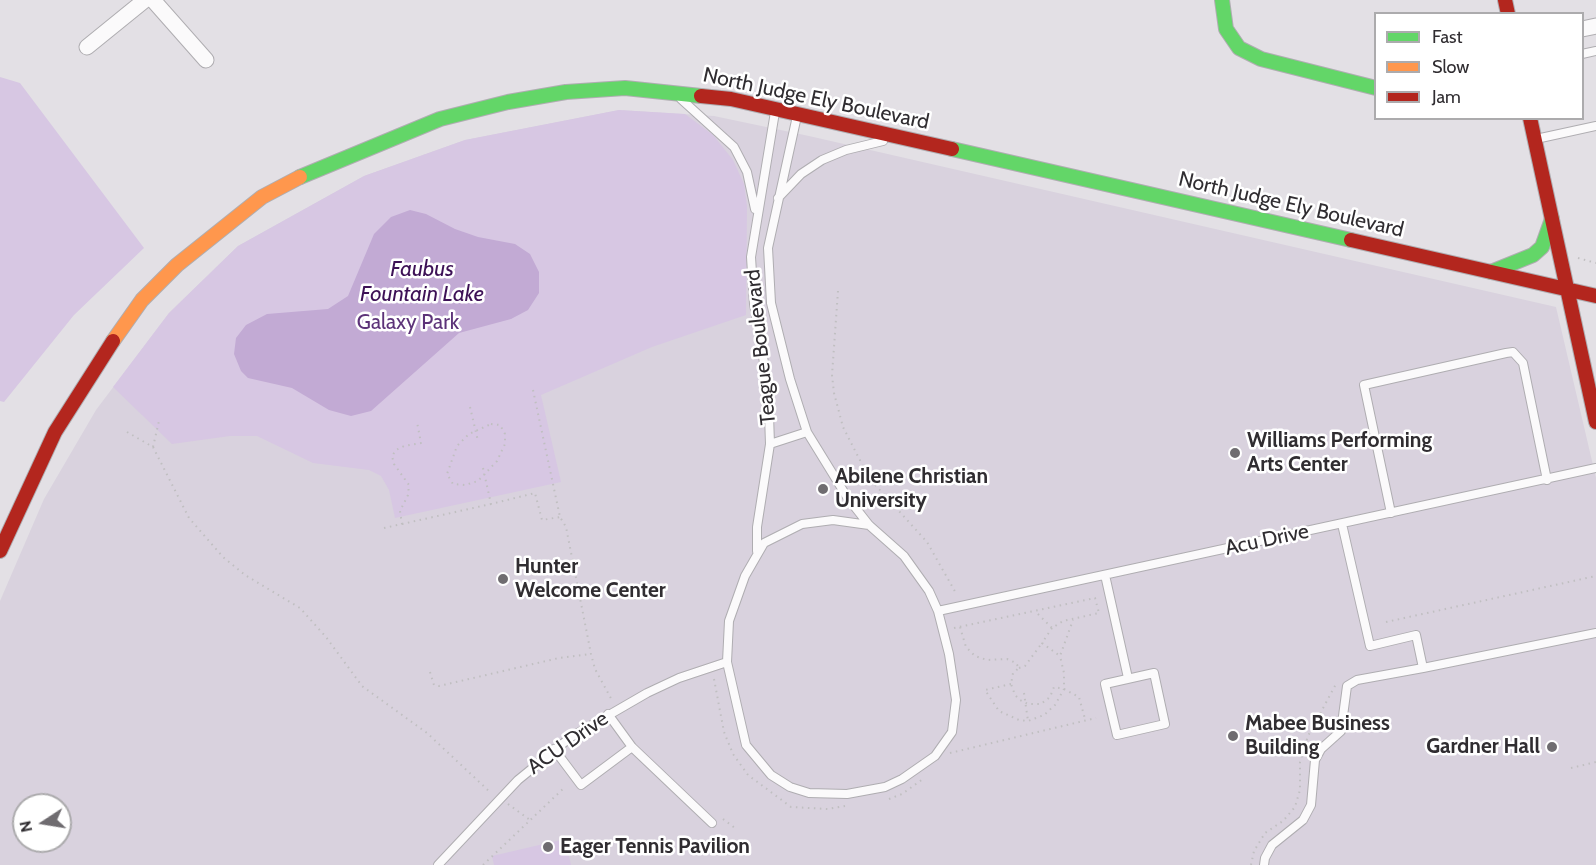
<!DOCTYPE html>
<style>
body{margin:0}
#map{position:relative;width:1596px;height:865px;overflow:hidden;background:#e3e0e5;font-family:Cabin,sans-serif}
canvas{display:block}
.legend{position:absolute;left:1374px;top:12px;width:210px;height:108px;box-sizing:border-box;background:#fff;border:2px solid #acabad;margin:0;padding:8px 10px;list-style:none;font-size:18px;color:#302d31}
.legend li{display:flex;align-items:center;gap:12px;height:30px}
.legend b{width:30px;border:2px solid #acabad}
.north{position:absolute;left:12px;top:793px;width:60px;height:60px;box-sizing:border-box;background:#fff;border:2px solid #acabad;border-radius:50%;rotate:258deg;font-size:16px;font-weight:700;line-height:24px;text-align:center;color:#302d31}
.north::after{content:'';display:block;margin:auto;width:21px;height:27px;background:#6f6c70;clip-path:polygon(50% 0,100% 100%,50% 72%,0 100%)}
</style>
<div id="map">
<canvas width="1596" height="865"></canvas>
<ul class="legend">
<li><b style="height:8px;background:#63d668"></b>Fast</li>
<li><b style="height:8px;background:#ff974d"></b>Slow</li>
<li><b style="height:8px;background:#b3261e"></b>Jam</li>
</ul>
<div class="north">N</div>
</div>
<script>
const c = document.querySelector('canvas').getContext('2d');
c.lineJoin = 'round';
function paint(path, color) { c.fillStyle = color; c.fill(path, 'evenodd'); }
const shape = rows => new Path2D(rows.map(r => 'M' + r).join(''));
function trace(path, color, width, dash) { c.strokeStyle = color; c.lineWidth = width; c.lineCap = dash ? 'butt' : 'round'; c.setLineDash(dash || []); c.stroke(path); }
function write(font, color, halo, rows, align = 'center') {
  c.font = font + ' Cabin,sans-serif'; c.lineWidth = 5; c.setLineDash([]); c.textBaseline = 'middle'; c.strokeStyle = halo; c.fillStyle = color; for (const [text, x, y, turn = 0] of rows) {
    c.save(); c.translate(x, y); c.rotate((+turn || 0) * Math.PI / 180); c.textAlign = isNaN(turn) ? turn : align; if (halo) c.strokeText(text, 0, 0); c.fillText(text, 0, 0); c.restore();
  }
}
paint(shape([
 [619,110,714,116,809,136,1556,307,1596,478,1596,865,0,865,0,601,44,499,96,410,169,313,238,246,364,176,465,140],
 [24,805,60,805,60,841,24,841]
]), '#d9d2de');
paint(shape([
 [0,77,20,83,144,248,74,315,4,402,0,401],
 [619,110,685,114,713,135,733,160,744,184,747,206,746,315,652,347,541,395,561,482,395,518,389,490,381,476,369,470,313,463,257,436,230,436,172,444,113,387,169,313,238,246,364,176,465,140],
 [565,839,571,865,494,865,492,856]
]), '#d7c7e3');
paint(shape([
 [410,210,426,214,455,229,478,237,515,244,530,254,539,272,539,293,528,310,511,319,459,333,371,411,351,416,329,410,292,388,248,378,241,371,234,354,236,338,246,325,267,314,328,309,348,296,374,234,391,217]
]), '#c2aad4');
const lane = shape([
 [1582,54,1596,51],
 [681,99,734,147,747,172,755,209],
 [797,116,768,248,771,303,790,379,807,432,847,497,869,525,904,556,929,591,938,611,949,654,956,700,952,732,935,756,902,779,885,787,847,794,809,793,790,787,771,775,746,745,727,662,729,621,745,576,764,543,802,524,833,520,869,525],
 [1536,139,1596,126],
 [778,198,801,174,822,160,846,150,883,141],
 [770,444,807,432],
 [1391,513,1364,385,1506,353,1513,352,1523,363,1547,480],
 [757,551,757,527,770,444,768,386,754,304,751,257,775,112],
 [1105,575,1128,678],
 [938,611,1596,468],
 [1423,668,1596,633],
 [1154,673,1165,724,1117,735,1105,684,1154,673],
 [608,714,632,747,712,823],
 [554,749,581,785,632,747],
 [438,865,518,780,571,737,647,693,679,678,727,662],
 [1264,865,1265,858,1272,845,1303,820,1311,805,1315,760,1321,749,1341,731,1347,686,1357,680,1423,668,1416,635,1370,646,1342,524]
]);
const street = shape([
 [153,0,206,60],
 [1582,29,1596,26],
 [87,47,145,0]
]);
const fast = shape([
 [1222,0,1226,29,1239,48,1261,59,1376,88],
 [952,149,1351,240],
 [300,177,440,119,508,102,566,92,625,88,701,96],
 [1491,272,1533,255,1542,247,1552,219]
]);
const slow = shape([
 [113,341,142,300,177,265,262,197,300,177]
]);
const jam = shape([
 [1505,0,1508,14],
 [701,96,731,99,952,149],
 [1530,118,1596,422],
 [1351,240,1596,296],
 [0,551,55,432,113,341]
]);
trace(lane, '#afadb1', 10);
trace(street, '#afadb1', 17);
trace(fast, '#afadb1', 16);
trace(slow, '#afadb1', 16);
trace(jam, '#afadb1', 16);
trace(shape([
 [1578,258,1596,263],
 [838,291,832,375,834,393,843,427,869,478,927,542,957,595],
 [533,390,560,517,566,527,591,654,595,669,613,702],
 [470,407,478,441],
 [491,424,500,425,505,434,505,444,497,461,478,481,465,485,453,484,447,474,457,446,469,434,491,424],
 [127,432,153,447,189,518,223,557,245,575,300,608,326,637,362,686,427,733,491,793],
 [153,447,159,421],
 [483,468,491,504,535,493,542,520,560,517],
 [402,524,491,504],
 [384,528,402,524,400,511,408,495,409,485,394,464,392,456,396,450,404,446,421,443,417,422],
 [1386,622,1596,576],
 [960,627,966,647,975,656,987,660,1007,659,1016,663,1019,668,1013,673,1011,684,1015,695,1020,700,1028,704,1041,704,1050,697,1054,687,1064,689,1079,697,1085,719],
 [954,628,1095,598,1099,613,1063,621,1052,628,1035,611],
 [1052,628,1042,643,1060,656,1073,620],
 [1019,668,1025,666,1042,643],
 [430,672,434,685,439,686,559,658,591,654],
 [714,679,724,732,733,754,748,775,791,807,828,809,845,806],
 [1011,684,985,690,999,711,1019,720,1028,721,1044,715,1055,705,1064,689,1064,673,1060,656],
 [1024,693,1028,721],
 [950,753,1096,718],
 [1571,768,1596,762],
 [889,799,902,794,923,779],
 [508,804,530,820],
 [723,819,735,828],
 [483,865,565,787],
 [1251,865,1254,851,1265,833,1283,821,1295,807,1300,790,1300,762,1308,736,1336,684]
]), '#c0bfc1', 2, [1.5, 4.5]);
trace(lane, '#fbfafb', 8);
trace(street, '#fbfafb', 15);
trace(fast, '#63d668', 14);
trace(slow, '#ff974d', 14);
trace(jam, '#b3261e', 14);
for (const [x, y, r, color] of [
 [1235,453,6,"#6f6c70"],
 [823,489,6,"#6f6c70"],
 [503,579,6,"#6f6c70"],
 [1233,736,6,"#6f6c70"],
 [1552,747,6,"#6f6c70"],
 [548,847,6,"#6f6c70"]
]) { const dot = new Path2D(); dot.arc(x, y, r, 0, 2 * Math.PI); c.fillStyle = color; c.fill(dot); trace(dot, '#fff', 2); }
write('21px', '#302d31', '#fff', [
 ["North Judge Ely Boulevard",816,99,12],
 ["North Judge Ely Boulevard",1291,205,13],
 ["Teague Boulevard",761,347,-96],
 ["Acu Drive",1267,540,-12],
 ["ACU Drive",568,743,-35]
]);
write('21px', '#5d3379', '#fff', [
 ["Galaxy Park",408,323]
]);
write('bold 21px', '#302d31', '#fff', [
 ["Williams Performing",1247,441],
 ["Arts Center",1247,465],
 ["Abilene Christian",835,477],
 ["University",835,501],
 ["Hunter",515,567],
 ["Welcome Center",515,591],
 ["Mabee Business",1245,724],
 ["Building",1245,748],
 ["Gardner Hall",1540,747,"right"],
 ["Eager Tennis Pavilion",560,847]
], 'left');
write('italic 22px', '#3d1156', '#fff', [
 ["Faubus",422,270],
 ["Fountain Lake",422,295]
]);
</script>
